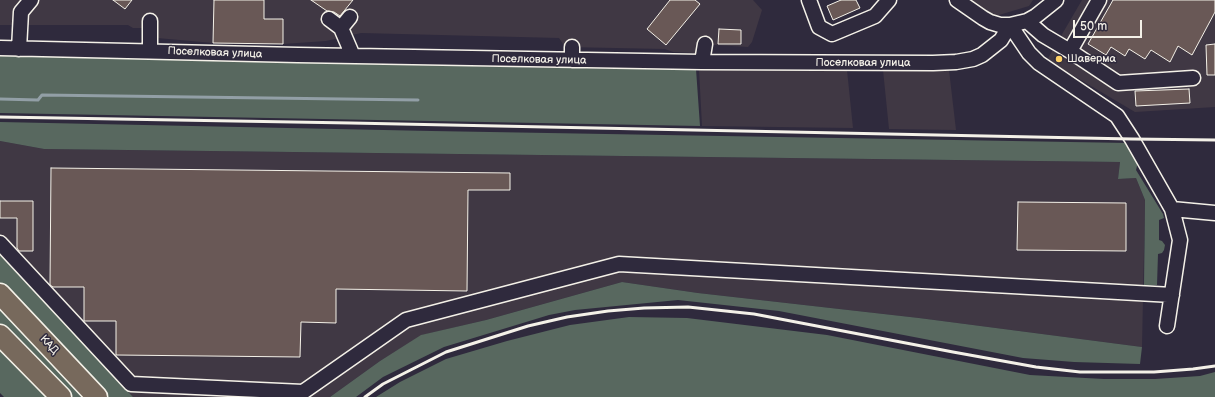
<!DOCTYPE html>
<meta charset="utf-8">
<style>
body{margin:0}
#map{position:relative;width:1215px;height:397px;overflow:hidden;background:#2f2a3d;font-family:"Balsamiq Sans",sans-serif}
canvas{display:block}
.scale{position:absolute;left:1073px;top:20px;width:69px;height:18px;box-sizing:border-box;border:2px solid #f4f1e8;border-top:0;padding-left:5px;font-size:12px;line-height:14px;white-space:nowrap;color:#f4f1e8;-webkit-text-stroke:3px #2f2a3d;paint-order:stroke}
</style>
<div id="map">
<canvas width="1215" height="397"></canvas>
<div class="scale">50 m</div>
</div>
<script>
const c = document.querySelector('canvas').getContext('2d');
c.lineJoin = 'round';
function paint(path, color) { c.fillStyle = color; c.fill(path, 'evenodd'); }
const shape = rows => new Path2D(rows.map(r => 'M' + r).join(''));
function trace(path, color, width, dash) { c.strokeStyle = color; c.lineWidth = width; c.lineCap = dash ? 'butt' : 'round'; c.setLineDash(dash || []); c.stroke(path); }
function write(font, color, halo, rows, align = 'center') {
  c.font = font + ' "Balsamiq Sans",sans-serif'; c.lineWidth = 3; c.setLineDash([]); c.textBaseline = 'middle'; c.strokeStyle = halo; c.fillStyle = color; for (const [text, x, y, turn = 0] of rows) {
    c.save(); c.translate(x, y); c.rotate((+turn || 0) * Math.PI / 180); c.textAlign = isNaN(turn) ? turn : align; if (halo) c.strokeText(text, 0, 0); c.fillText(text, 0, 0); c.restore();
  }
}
paint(shape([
 [0,0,753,0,762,10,752,42,748,47,698,44,696,53,673,52,665,49,565,47,559,38,361,33,326,41,283,44,213,43,157,38,157,28,133,28,128,25,0,25],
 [965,0,1033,0,1029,6,989,18],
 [1082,0,1215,0,1215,107,1135,112,1047,60],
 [699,70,847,70,853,128,702,126],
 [883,70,949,70,956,130,889,129],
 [0,141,44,149,1120,162,1118,179,1136,178,1145,200,1142,347,919,318,698,293,622,282,486,320,422,335,380,361,330,397,133,397,0,255]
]), '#403844');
paint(shape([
 [0,55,562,68,696,69,700,126,0,113],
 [0,122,432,131,1129,143,1138,162,1136,170,1163,214,1164,218,1159,220,1159,240,1162,241,1165,245,1164,250,1162,253,1158,254,1157,285,1144,286,1145,200,1136,178,1118,179,1120,162,44,149,0,141],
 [0,255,133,397,4,397,0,393],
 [622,282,698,293,919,318,1142,347,1140,364,1074,362,1023,358,779,311,678,300,575,310,549,315,444,347,383,377,356,397,330,397,380,361,421,335,486,320],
 [629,317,687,318,827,335,1030,375,1104,379,1155,379,1200,376,1215,372,1215,397,376,397,400,382,446,359,507,341,570,325]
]), '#58685f');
trace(shape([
 [0,99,38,100,42,95,418,100]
]), '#929fa6', 3);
const building = shape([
 [113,0,132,0,125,9,113,0],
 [214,0,264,0,264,19,283,19,283,44,213,43,214,0],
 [311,0,353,0,340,16,334,12,327,11,311,0],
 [670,0,695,0,700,4,666,45,647,29,670,0],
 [841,0,856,0,860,8,833,20,827,6,841,0],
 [1113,0,1215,0,1215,12,1192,55,1178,46,1170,62,1151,50,1145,59,1129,49,1125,56,1111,47,1106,55,1088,44,1113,0],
 [719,29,741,30,741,44,718,44,719,29],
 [1215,44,1215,75,1207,75,1206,45,1215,44],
 [1189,89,1190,103,1136,106,1135,91,1189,89],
 [51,168,510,173,510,190,468,190,467,291,336,289,336,323,301,322,300,357,116,355,116,321,84,321,84,287,53,287,50,285,51,168],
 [0,201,33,201,33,251,19,251,17,248,17,218,0,218,0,201],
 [1018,202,1126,203,1126,251,1017,250,1018,202]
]);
paint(building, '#695856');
trace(building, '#f4f1e8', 1);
const minor = shape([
 [809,0,819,27,832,34,875,16,889,0],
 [957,0,983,18,990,22,1000,25,1010,25,1027,21,1036,16,1056,0],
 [1099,0,1070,51,1118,83,1193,78],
 [329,19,341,28,353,56],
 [150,21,150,51],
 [1027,21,1043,35,1070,51],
 [1010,25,1029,53,1039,63,1117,116,1132,139,1172,209,1180,240,1167,326],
 [341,28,350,17],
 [572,47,572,60],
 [0,48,298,55,702,62,933,63,956,62,973,59,982,55,1001,40,1010,25],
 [19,49,21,12,31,0],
 [702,62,705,44],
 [1172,209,1215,213],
 [0,243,131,384,303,392,406,320,619,264,1172,295]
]);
const highway = shape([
 [0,294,97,397],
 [0,335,61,397]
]);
trace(minor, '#f4f1e8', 17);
trace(highway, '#f4f1e8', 23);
trace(minor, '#2f2a3d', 14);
trace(highway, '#77695c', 20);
trace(shape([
 [0,117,351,123,1132,139,1215,140],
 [365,397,383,384,446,352,528,326,567,317,608,311,644,308,688,307,754,314,953,352,1036,367,1080,372,1154,372,1193,369,1215,366]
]), '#f4f1e8', 3);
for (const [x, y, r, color] of [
 [1059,59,4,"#ffd166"]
]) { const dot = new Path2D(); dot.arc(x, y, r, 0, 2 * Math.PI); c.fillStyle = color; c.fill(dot); trace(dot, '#2f2a3d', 1.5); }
write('11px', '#f4f1e8', '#2f2a3d', [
 ["Поселковая улица",215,53,2],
 ["Поселковая улица",539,60,1],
 ["Поселковая улица",863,63],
 ["КАД",49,345,47]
]);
write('11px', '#f4f1e8', '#2f2a3d', [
 ["Шаверма",1067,59]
], 'left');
</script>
